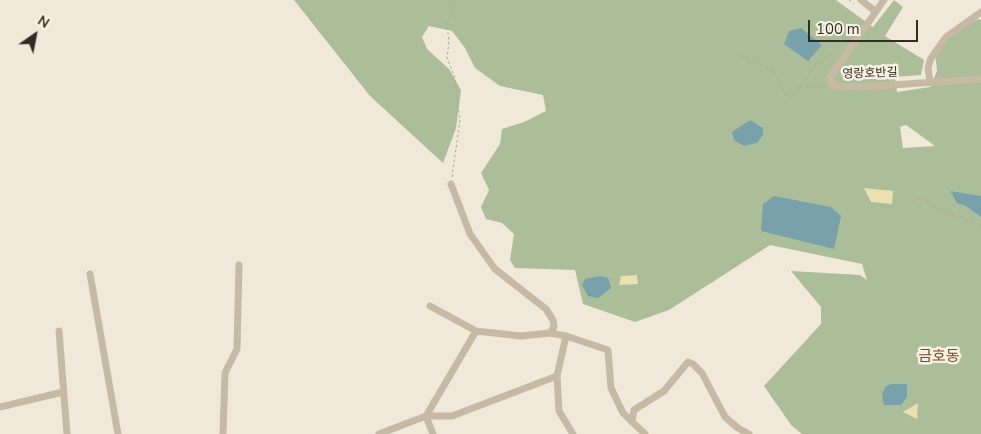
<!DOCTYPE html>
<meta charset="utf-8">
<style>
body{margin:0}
#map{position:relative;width:981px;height:434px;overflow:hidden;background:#f0e9d9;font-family:"Nunito Sans",sans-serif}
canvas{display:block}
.north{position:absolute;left:10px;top:10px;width:50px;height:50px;-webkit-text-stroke:4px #f8f2e4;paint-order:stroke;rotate:33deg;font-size:14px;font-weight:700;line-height:20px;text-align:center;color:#332c26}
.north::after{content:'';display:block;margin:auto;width:18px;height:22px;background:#332c26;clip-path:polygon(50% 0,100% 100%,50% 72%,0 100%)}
.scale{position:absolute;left:808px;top:20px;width:110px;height:22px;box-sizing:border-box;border:2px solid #332c26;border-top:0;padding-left:6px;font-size:15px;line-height:18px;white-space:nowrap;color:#332c26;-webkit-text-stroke:4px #f8f2e4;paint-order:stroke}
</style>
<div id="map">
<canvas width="981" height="434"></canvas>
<div class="north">N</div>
<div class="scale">100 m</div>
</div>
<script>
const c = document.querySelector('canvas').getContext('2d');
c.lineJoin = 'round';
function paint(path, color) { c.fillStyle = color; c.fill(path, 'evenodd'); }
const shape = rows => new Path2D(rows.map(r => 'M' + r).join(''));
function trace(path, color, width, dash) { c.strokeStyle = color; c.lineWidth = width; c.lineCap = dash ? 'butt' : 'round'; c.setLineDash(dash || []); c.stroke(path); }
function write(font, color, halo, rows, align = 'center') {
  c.font = font + ' "Nunito Sans","Noto Sans KR",sans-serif'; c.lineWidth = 5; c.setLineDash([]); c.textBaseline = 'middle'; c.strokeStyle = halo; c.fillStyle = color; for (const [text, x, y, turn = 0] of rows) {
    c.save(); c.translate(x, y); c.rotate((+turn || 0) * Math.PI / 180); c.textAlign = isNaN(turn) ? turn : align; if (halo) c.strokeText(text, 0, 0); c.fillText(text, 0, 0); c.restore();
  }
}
paint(shape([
 [294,0,836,0,873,27,894,0,903,7,885,36,924,60,921,75,895,77,897,92,930,87,937,71,935,54,947,35,978,19,981,20,981,434,802,434,791,425,764,386,821,324,821,307,791,271,860,275,867,280,862,264,770,245,669,310,635,322,583,304,575,270,515,268,510,260,514,234,502,223,486,219,481,207,489,190,481,173,500,144,502,129,524,122,546,111,543,95,500,86,475,68,465,48,452,31,429,26,422,37,427,49,449,69,461,90,456,128,443,163,370,96],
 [906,125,935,146,903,148,900,127]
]), '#acbe99');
paint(shape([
 [864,188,893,191,892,204,871,202],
 [637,275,638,284,619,285,621,276],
 [918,403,917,419,903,412]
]), '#ebe0b0');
paint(shape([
 [801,28,822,45,808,61,784,44,789,31],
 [750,120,763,128,763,135,757,143,744,146,734,140,732,132],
 [950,191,981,196,981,217,966,206,957,203],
 [774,196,831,207,841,216,834,249,761,231,763,204],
 [600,276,608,278,611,288,598,298,588,296,582,285,585,279],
 [892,384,907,384,907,397,901,405,884,405,882,394,886,386]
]), '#79a1ac');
trace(shape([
 [849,0,854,4],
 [733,53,774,71,784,94,792,97,815,67,831,54],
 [800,87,826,86],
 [452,177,460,120,454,75,447,58,449,42,447,24,455,0],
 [913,202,921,197,941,210,981,226]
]), '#b3a490', 1, [2.5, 2.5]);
trace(shape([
 [861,0,875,11],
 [884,0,830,77,833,86,861,87,981,79],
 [930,82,928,68,931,58,946,37,981,12],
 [451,184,470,234,495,269,546,309,553,320,554,327,550,333],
 [90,274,118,434],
 [430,306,476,331,521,336,550,333,566,336],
 [59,331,67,434],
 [557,376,566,336,608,350,611,388,623,413,645,434],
 [0,407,63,392],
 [426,416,476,331],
 [426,416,433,434],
 [632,422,634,410,664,391,688,362,693,364,702,373,725,417,738,428,749,434],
 [223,434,225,373,237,349,239,265],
 [379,434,426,416,452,416,557,376,559,411,573,434]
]), '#c7baa5', 7);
write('12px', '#332c26', '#f8f2e4', [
 ["영랑호반길",870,74,-2]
]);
write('15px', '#7f4723', '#f8f2e4', [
 ["금호동",939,357]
]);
</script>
